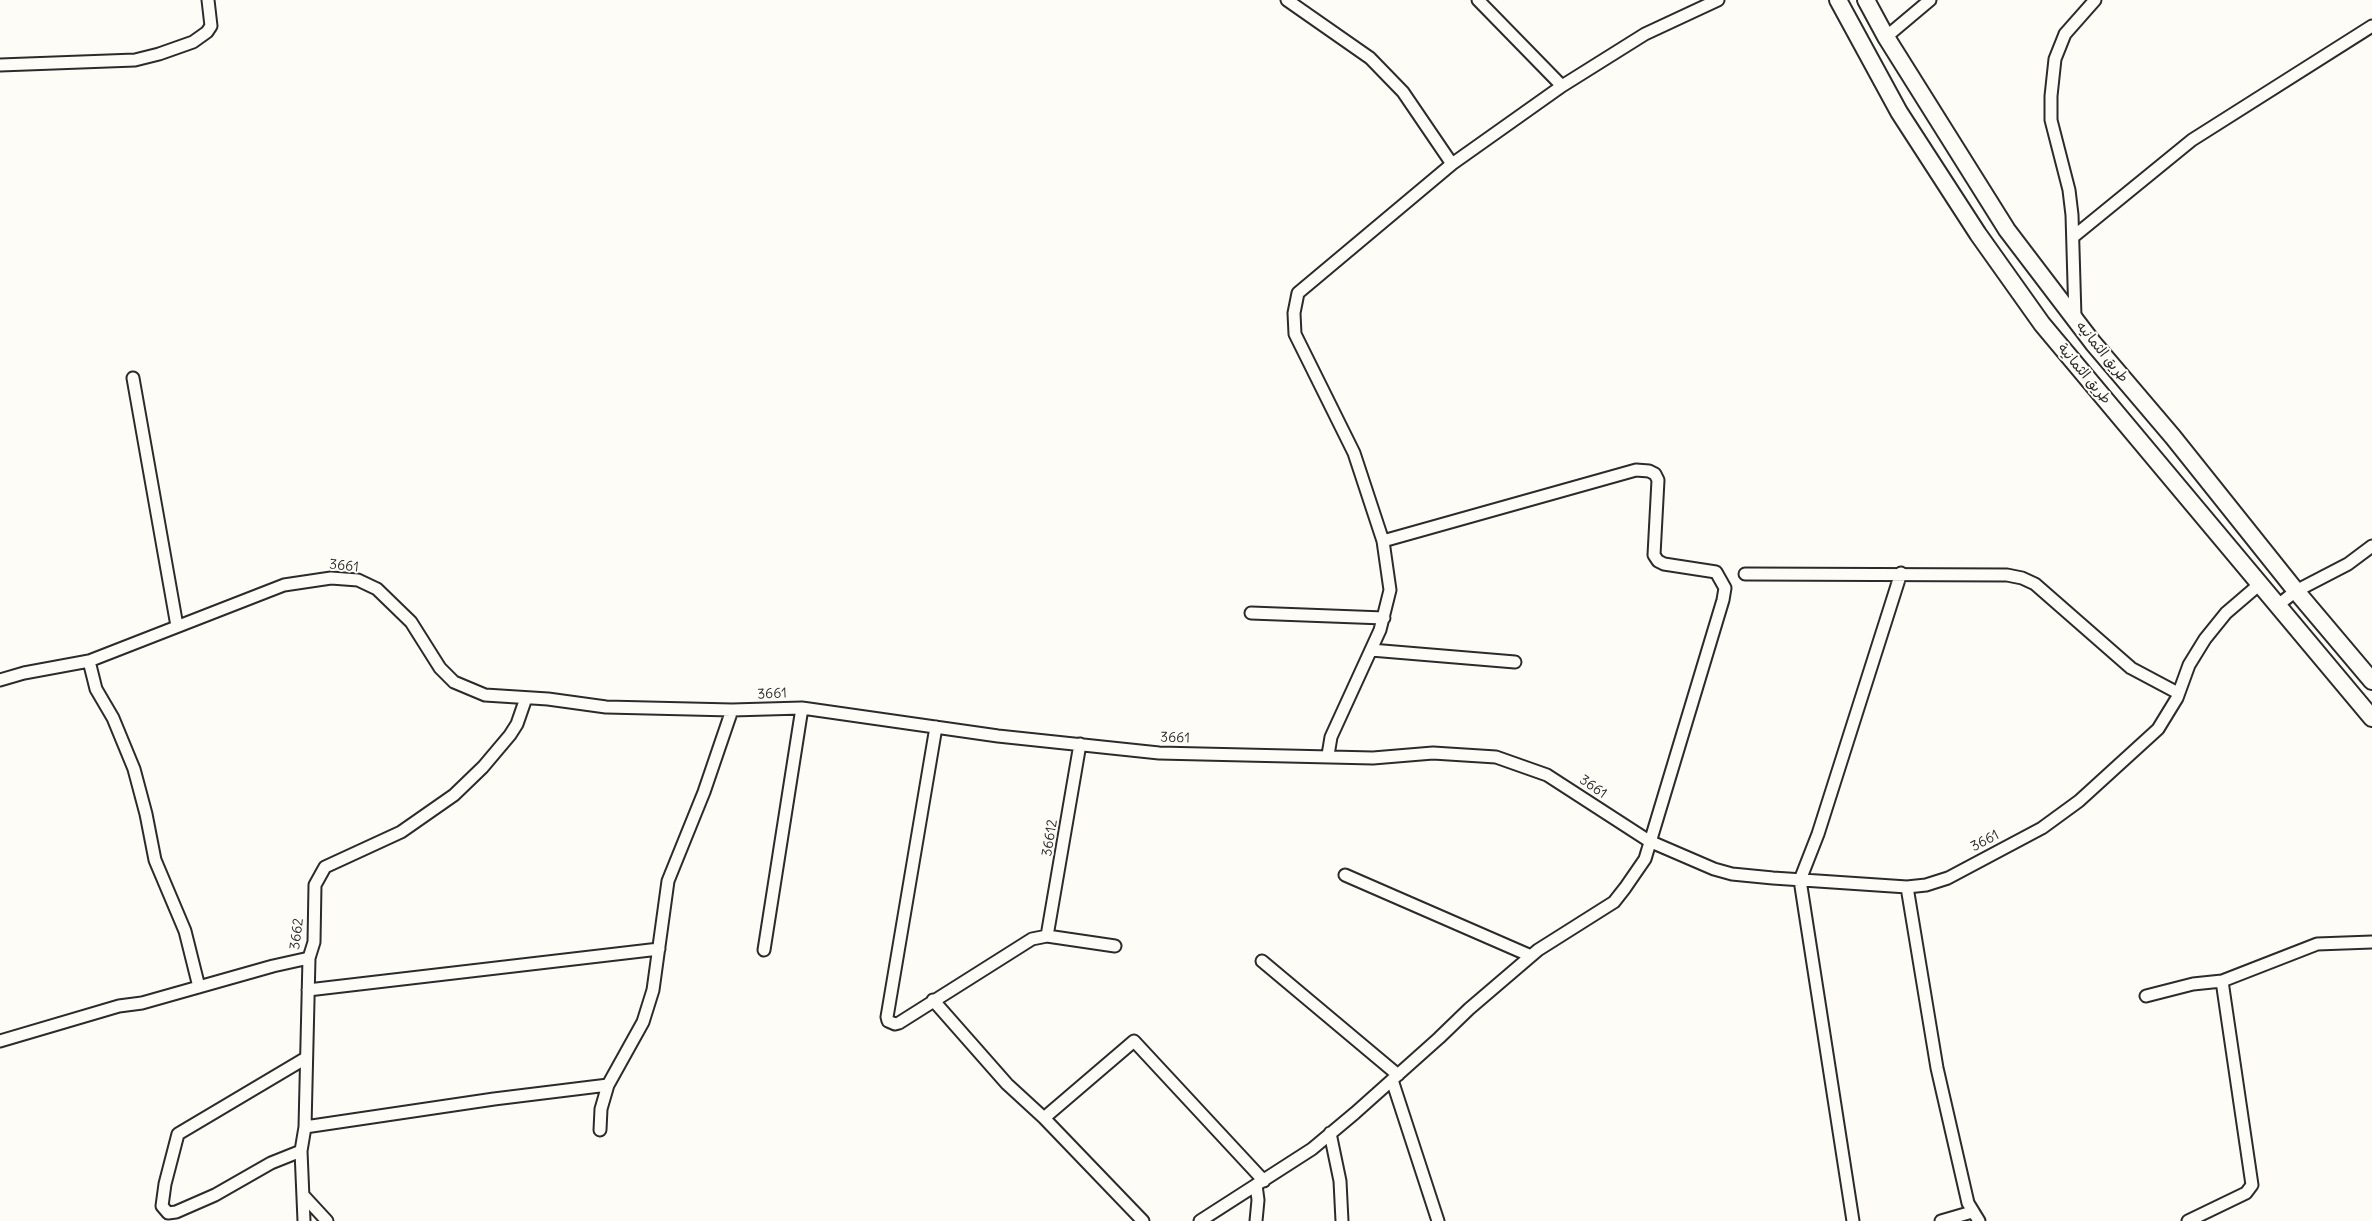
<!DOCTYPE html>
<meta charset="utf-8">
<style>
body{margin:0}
canvas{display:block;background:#fdfcf7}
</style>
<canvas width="2372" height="1221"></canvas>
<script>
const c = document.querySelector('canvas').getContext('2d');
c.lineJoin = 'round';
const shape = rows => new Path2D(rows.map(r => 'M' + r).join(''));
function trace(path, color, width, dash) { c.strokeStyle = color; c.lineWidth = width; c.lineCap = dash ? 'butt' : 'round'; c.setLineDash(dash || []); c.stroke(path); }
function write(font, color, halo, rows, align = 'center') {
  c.font = font + ' Delius,"Playpen Sans Arabic",sans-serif'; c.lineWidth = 4; c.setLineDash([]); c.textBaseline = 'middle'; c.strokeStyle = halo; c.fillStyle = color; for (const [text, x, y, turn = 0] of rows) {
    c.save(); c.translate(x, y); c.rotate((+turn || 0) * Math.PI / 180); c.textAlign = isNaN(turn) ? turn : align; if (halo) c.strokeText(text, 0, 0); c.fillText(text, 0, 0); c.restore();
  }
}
const street = shape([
 [1287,0,1370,58,1403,92,1452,164],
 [1478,0,1562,86],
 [1886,37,1930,0],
 [0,65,135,60,159,54,193,42,207,32,211,26,208,0],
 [2073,237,2192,140,2372,26],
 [2075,317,2072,215,2069,190,2051,120,2051,96,2055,59,2065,34,2095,0],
 [133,378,177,626],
 [1745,574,2007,575,2022,578,2035,584,2131,668,2178,693],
 [2278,605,2296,591,2348,564,2372,546],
 [1251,613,1384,618],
 [1371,650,1515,662],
 [89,661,96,689,113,718,134,769,146,814,155,860,185,931,199,987],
 [0,680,24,673,89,661,284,585,331,578,358,580,377,589,411,622,440,668,454,682,485,695,548,699,606,707,732,710,802,708,998,736,1159,753,1373,758,1433,753,1496,757,1547,775,1649,841,1714,869,1732,874,1773,878,1907,887,1926,885,1948,878,2042,828,2079,801,2158,729,2177,698,2189,665,2205,639,2226,613,2261,583],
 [936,727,887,1017,888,1021,895,1024,899,1023,1032,939,1047,936,1115,946],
 [1328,755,1331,737,1380,630,1390,590,1383,541,1354,453,1295,334,1294,313,1298,293,1452,164,1562,86,1645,34,1718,0],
 [1345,875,1531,956],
 [1907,887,1937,1068,1968,1203,1979,1221],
 [1047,936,1080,744],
 [764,950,802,708],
 [1262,961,1398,1075],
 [308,990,659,949],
 [2146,996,2193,984,2222,981,2317,944,2372,942],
 [933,1000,1007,1084,1044,1118,1143,1221],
 [0,1041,119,1006,142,1003,273,966,309,958,314,942,315,885,325,867,401,832,454,795,483,767,510,735,517,724,526,698],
 [1392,1080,1438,1221],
 [1044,1118,1134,1041,1264,1181],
 [305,1127,494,1099,608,1085],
 [600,1130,601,1109,608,1085,643,1022,653,990,668,881,704,792,732,710],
 [1330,1133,1340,1181,1342,1221],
 [301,1151,271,1163,215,1195,176,1212,168,1213,162,1206,165,1184,178,1134,306,1058],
 [1256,1185,1258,1200,1256,1221],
 [303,1195,327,1221],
 [304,1221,301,1151,305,1127,309,958],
 [1200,1221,1312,1149,1355,1113,1439,1038,1469,1009,1538,950,1614,902,1625,888,1645,859,1723,600,1725,588,1716,572,1664,564,1658,561,1654,555,1658,480,1655,474,1649,471,1636,470,1383,541],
 [1853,1221,1800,880,1818,834,1901,573],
 [1941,1221,1972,1212],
 [2188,1221,2246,1193,2252,1185,2222,981]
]);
const secondary = shape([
 [1838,0,1899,112,1978,234,2042,324,2372,718],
 [1866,0,1886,37,2007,230,2093,343,2173,437,2296,591,2372,681]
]);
trace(street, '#2b2b2b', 15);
trace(secondary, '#2b2b2b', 20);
trace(street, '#fdfcf7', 11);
trace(secondary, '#fdfcf7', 16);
write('14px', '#2b2b2b', '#fdfcf7', [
 ["طريق الثمانيه",2102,352,51],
 ["طريق الثمانية",2084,374,50],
 ["3661",344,566,6],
 ["3661",772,694,-3],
 ["3661",1175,738,2],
 ["3661",1593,787,35],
 ["36612",1050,838,-81],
 ["3661",1985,841,-28],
 ["3662",297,934,-83]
]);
</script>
